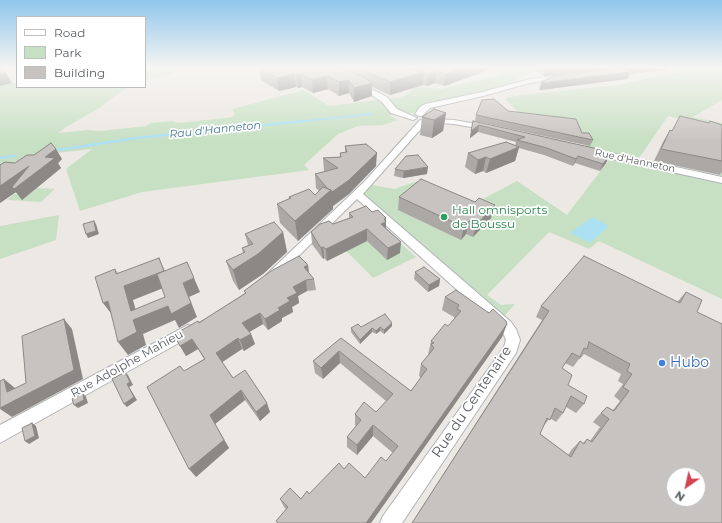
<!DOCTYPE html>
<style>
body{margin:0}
#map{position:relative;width:722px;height:523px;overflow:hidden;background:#ece8e3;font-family:Montserrat,sans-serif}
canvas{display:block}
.legend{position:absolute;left:16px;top:16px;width:130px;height:72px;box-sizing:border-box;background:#fff;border:1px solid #bdbfc0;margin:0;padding:5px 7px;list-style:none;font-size:12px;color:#5b5f62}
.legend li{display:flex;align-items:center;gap:8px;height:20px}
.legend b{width:20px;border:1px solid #bdbfc0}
.north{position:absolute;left:666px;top:467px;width:40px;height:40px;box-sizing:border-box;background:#fff;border:1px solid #bdbfc0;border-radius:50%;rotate:214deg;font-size:11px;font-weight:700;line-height:16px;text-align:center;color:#5b5f62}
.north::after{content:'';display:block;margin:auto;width:14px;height:18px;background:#d2434f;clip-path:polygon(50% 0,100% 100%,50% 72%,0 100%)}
</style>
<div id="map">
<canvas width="722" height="523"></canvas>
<ul class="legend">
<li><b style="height:5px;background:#fff"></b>Road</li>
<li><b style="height:11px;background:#c7e0c3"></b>Park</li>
<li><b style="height:11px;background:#c7c3c0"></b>Building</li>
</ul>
<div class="north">N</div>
</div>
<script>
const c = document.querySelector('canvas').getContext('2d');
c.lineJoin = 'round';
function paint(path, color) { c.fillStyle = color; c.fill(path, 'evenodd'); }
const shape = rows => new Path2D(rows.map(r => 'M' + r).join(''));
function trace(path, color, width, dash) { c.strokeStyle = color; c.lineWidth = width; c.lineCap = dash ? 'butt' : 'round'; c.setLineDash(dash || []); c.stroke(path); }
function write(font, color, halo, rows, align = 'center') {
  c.font = font + ' Montserrat,sans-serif'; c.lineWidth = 3.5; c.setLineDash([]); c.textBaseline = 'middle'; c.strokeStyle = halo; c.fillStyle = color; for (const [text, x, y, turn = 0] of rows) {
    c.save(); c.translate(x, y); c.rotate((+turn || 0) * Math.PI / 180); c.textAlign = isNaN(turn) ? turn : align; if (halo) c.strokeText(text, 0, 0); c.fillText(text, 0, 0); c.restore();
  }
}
paint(shape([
 [145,67,185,67,173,71,175,73,145,80],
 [516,67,548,67,517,79,520,83,444,103,414,113,390,115,398,120,383,125,358,126,338,134,304,165,309,170,142,192,80,211,66,169,92,149,29,156,21,162,0,165,0,85,8,83,17,83,17,87,127,87,101,107,66,127,58,133,89,130,100,131,146,126,151,123,172,121,178,123,232,117,235,114,232,109,304,90,329,106,401,97,411,92,412,88,418,87,441,89,497,75],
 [667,67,722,67,722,100,693,117,722,123,722,131,668,116,637,161,720,179,722,166,722,299,599,241,589,249,549,232,487,295,501,305,515,304,500,321,357,194,367,184,394,189,421,180,477,202,517,181,567,215,612,156,589,151,577,124,525,119,506,100,506,98,521,95,619,85,659,75,680,73],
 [37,188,55,189,41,202,7,200,14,194,28,195],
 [59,215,56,240,0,259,0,226],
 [388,232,416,257,373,278,346,251]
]), '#c7e0c3');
paint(shape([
 [593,217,609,226,590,243,570,233]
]), '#ace0f3');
trace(shape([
 [295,122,372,114]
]), '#ace0f3', 2);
trace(shape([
 [58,150,136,138,304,121],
 [0,158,15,156]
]), '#ace0f3', 2.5);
const street = shape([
 [563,75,566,77,565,78,530,83,483,96,430,108,422,116,419,116,415,114,420,107,425,104,482,92,530,79,563,75],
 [355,83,359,83,387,97,397,109,417,118,413,120,391,113,381,101,355,85,355,83],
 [427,119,454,120,488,126,492,128,488,130,454,124,427,122,363,194,511,322,516,329,520,340,516,353,402,523,380,523,383,516,504,347,506,340,504,335,501,330,357,199,276,278,272,280,268,278,266,275,364,182,420,120,426,121,427,119],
 [588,148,722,177,722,183,585,153,584,151,585,149,588,148],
 [188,325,193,327,195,331,193,335,0,443,0,425,188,325]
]);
const secondary = shape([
 [0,67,13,67,0,73,0,67]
]);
trace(street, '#b0b4b7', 2);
trace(secondary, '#b0b3b6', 2);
paint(street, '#fff');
paint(secondary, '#fff');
paint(shape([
 [259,67,497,67,444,86,435,83,427,86,423,85,390,95,372,87,372,96,354,102,349,93,339,96,328,89,313,93,302,87,298,88,296,87,279,91,261,80],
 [531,67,606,67,600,70,544,76],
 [610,67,667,67,666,70,630,74,627,79,540,90,539,89,541,82,604,70],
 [508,111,582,133,593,140,590,146,475,121,476,115],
 [446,113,443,131,432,138,420,135,422,117],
 [473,121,600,153,609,156,606,163,600,171,575,163,573,166,544,155,519,148,515,161,486,173,483,171,475,174,465,167,468,153,515,146,516,142,478,132,470,138],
 [709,123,722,125,722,172,720,175,654,161,663,142,670,130,672,130],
 [345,146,376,166,349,194,333,206,333,209,298,241,280,223,277,204,290,198,289,197,315,195,319,191,316,188,315,174,325,172,324,171,323,158,340,157,340,153,345,153],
 [62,159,58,163,61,168,22,200,16,192,0,203,0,165],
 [395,169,427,174,403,178,394,176],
 [399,197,491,218,473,237,466,234,461,240,398,210],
 [372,212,386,218,386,228,400,253,387,260,367,241,327,261,324,258,323,259,312,244,311,232,349,218,349,213],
 [283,232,287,252,263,274,239,290,233,281,226,261,243,253,242,248,248,245,245,234],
 [308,265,309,273,314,279,316,290,307,291,298,296,299,303,292,307,293,312,282,318,282,321,268,330,263,324,249,332,251,334,255,344,244,351,242,349,222,362,233,378,270,412,260,421,245,400,215,424,229,448,196,477,184,371,204,359,198,349,186,356,174,335,208,317,245,293,244,291],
 [415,272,440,279,439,286,428,292,414,279],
 [686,292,697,312,722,523,412,523,542,320,536,317,541,306,677,302],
 [584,354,621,374,618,381,623,384,614,396,620,401,613,410,607,407,598,416,593,422,600,427,590,441,587,439,583,443,580,441,572,449,568,455,540,434,542,428,550,418,556,422,563,413,566,407,576,413,584,404,568,385,562,368,565,363,573,367,579,359,580,359],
 [445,297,489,313,507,324,502,337,371,523,277,523,276,521,286,509,284,507,280,499,301,499,309,494,344,469,365,478,386,461,393,453,373,436,357,455,347,447,347,437,356,426,355,425,355,414,376,412,386,401,340,363,323,379,315,373,313,361,341,338,411,391,421,378,419,376,421,364,428,355,431,341,448,326,454,320,454,317,442,310],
 [392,326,384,334,380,331,376,334,372,332,360,344,351,332,351,328,361,327]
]), '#aba8a5');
paint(shape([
 [417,67,442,67,424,72,423,85,390,95,390,82,416,74],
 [464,67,497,67,444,86,446,74],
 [566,67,606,67,600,70,544,76,546,70],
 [633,67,667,67,666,70,630,74,627,79,540,90,542,83,623,69],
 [437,71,435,83,427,86,428,74],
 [6,72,12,83,0,86,0,74],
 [294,74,296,87,279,91,277,78],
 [301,74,302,87,298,88,296,75],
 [327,76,328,89,313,93,312,80],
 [349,80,349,93,339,96,339,82],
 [372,83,372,96,354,102,354,88],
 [446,113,443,131,432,138,434,120],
 [479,125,478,132,470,138,471,131],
 [519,147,515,161,486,173,490,159],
 [56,149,62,159,58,163,61,168,22,200,12,187,16,192,0,203,0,186,29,166,45,157],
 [377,153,376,166,349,194,333,206,333,209,298,241,295,221,331,190],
 [578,156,575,163,573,166,576,159],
 [609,156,606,163,600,171,603,164],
 [486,157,483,171,475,174,478,160],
 [428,167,427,174,403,178,404,171],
 [495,205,491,218,473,237,476,225],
 [386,218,386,233,381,224,384,219],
 [94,221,96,224,99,234,88,238,86,234],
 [469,221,466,234,461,240,464,227],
 [367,229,367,241,327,261,326,249],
 [283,232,287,252,263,274,239,290,233,270],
 [401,242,400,253,387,260,388,248],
 [323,247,324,258,323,259,321,248],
 [159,258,171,285,133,300,138,318,183,283,194,278,200,292,189,297,197,317,179,328,175,320,143,334,146,345,128,355,118,342,131,311,115,269,124,283],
 [308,265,309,276,304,267],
 [440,279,439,286,428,292,429,285],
 [306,280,307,291,298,296,299,303,292,307,293,312,282,318,282,321,268,330,265,319,278,308,287,298,293,287],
 [108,301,113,316,103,303],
 [260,313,263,324,246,334,242,323],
 [64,319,72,329,83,379,12,417,0,409,7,392,4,379,15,388,18,399],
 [392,323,392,326,384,334,384,330],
 [507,324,502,337,371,523,366,523],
 [380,327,380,331,376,334,376,331],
 [372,328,372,332,360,344,360,340],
 [251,334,255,344,244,351,240,340],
 [238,338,242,349,221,363,216,353],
 [192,339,198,349,186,356,180,346],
 [339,351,340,363,323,379,321,368],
 [125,372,128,375,133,385,129,387,137,400,127,407,124,404,127,384],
 [241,390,245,400,215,424,229,448,196,477,189,469,210,415],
 [83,393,86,397,88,403,78,408,74,405],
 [267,403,270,412,260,421,256,412],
 [32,423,36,426,39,438,29,444,25,441],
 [373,425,373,436,357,455,357,445]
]), '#8b8886');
const building = shape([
 [0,67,1,67,6,72,0,74,0,67],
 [259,67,339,67,365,78,372,83,354,88,349,80,339,82,327,76,312,80,301,74,296,75,294,74,277,78,259,67],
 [356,67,407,67,418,72,430,67,464,67,446,74,437,71,428,74,424,72,390,82,356,67],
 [542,67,566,67,546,70,542,67],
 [610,67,633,67,623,69,630,72,542,83,541,82,554,76,604,70,610,67],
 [494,99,508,111,576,119,582,133,589,133,593,140,476,115,482,100,494,99],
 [434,109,446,113,434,120,422,117,434,109],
 [680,116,709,123,710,121,722,125,722,161,661,149,670,130,672,131,680,116],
 [473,121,598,149,600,153,609,156,603,164,578,156,576,159,547,148,517,140,525,137,479,125,471,131,473,121],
 [506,142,519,147,490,159,486,157,478,160,468,153,506,142],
 [51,143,56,149,45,157,55,158,14,189,12,187,29,166,0,186,0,165,5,162,15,163,27,155,34,155,51,143],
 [366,144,377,153,349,180,332,192,331,190,328,189,315,174,338,168,323,158,341,157,340,153,347,152,345,146,366,144],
 [418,155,428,167,404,171,395,169,406,156,418,155],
 [421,179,475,202,479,198,495,205,476,225,469,221,464,227,399,197,421,179],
 [323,187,331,190,295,221,277,204,291,198,289,197,309,189,315,195,323,187],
 [366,206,372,212,378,210,386,218,384,219,386,222,381,224,401,242,388,248,367,229,326,249,323,247,321,248,311,232,320,224,329,221,333,224,353,217,349,213,366,206],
 [94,221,96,231,86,234,83,224,94,221],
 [274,222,283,232,258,254,233,270,226,261,245,252,242,248,253,244,245,234,274,222],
 [299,256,308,265,304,267,314,279,306,280,293,287,297,293,287,298,290,301,278,308,280,310,265,319,260,313,242,323,251,334,240,340,238,338,216,353,233,378,245,370,267,403,256,412,241,390,210,415,224,440,189,469,147,387,180,366,184,371,205,359,192,339,180,346,174,335,178,333,178,332,198,321,199,323,208,317,246,293,244,291,271,271,299,256],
 [584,256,680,303,686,292,702,300,697,312,722,324,722,523,412,523,549,311,541,306,584,256],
 [589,342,630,364,627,371,632,374,623,387,629,391,614,411,607,407,601,413,609,419,592,442,587,439,584,444,580,441,571,457,540,434,547,418,550,420,555,408,563,413,571,396,584,404,587,396,568,385,572,375,562,368,572,353,580,357,584,348,587,349,589,342],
 [674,475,698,475,698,499,674,499,674,475],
 [159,258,164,271,124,286,131,311,165,297,157,274,187,262,194,278,183,283,191,303,171,314,168,306,133,320,137,332,118,342,108,301,103,303,95,277,115,269,116,274,159,258],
 [424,267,440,279,429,285,415,272,424,267],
 [456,290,489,313,493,309,506,321,507,324,366,523,278,523,276,521,288,507,280,499,290,488,301,499,307,491,309,494,339,463,344,469,349,463,365,478,381,457,386,461,398,446,373,425,357,445,347,437,361,420,355,414,364,402,376,412,393,394,339,351,321,368,313,361,341,338,411,391,427,369,421,364,434,348,431,344,434,343,431,341,445,324,448,326,461,311,457,309,459,305,445,297,456,290],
 [385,314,392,323,384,330,380,327,376,331,372,328,360,340,351,328,358,324,361,327,385,314],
 [64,319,74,370,0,408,0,381,4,379,7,392,26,383,22,336,64,319],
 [125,372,130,382,127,384,134,397,124,404,112,379,125,372],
 [83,393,84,400,74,405,72,399,83,393],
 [32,423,35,436,25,441,22,428,32,423]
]);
paint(building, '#c7c3c0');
trace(building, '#8b8886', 1);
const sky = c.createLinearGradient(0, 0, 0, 141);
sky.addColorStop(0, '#90c6ec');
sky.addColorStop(0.48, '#f6f5f2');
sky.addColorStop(1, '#f6f5f200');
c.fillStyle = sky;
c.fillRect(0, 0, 722, 141);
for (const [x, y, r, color] of [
 [444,217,4,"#2e9e5b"],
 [662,363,4,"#3f7fe0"]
]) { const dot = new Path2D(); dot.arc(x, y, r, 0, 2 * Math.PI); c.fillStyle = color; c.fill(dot); trace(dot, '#fff', 1.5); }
write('10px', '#5b5f62', '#fff', [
 ["Rue d'Hanneton",635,161,12]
]);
write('italic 11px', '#457793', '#fff', [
 ["Rau d'Hanneton",215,130,-6]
]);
write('12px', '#27864d', '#fff', [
 ["Hall omnisports",452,210],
 ["de Boussu",452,224]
], 'left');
write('12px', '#5b5f62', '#fff', [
 ["Rue Adolphe Mahieu",127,364,-29]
]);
write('14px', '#366cbe', '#fff', [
 ["Hubo",670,363]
], 'left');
write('14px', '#5b5f62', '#fff', [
 ["Rue du Centenaire",472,402,-56]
]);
</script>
